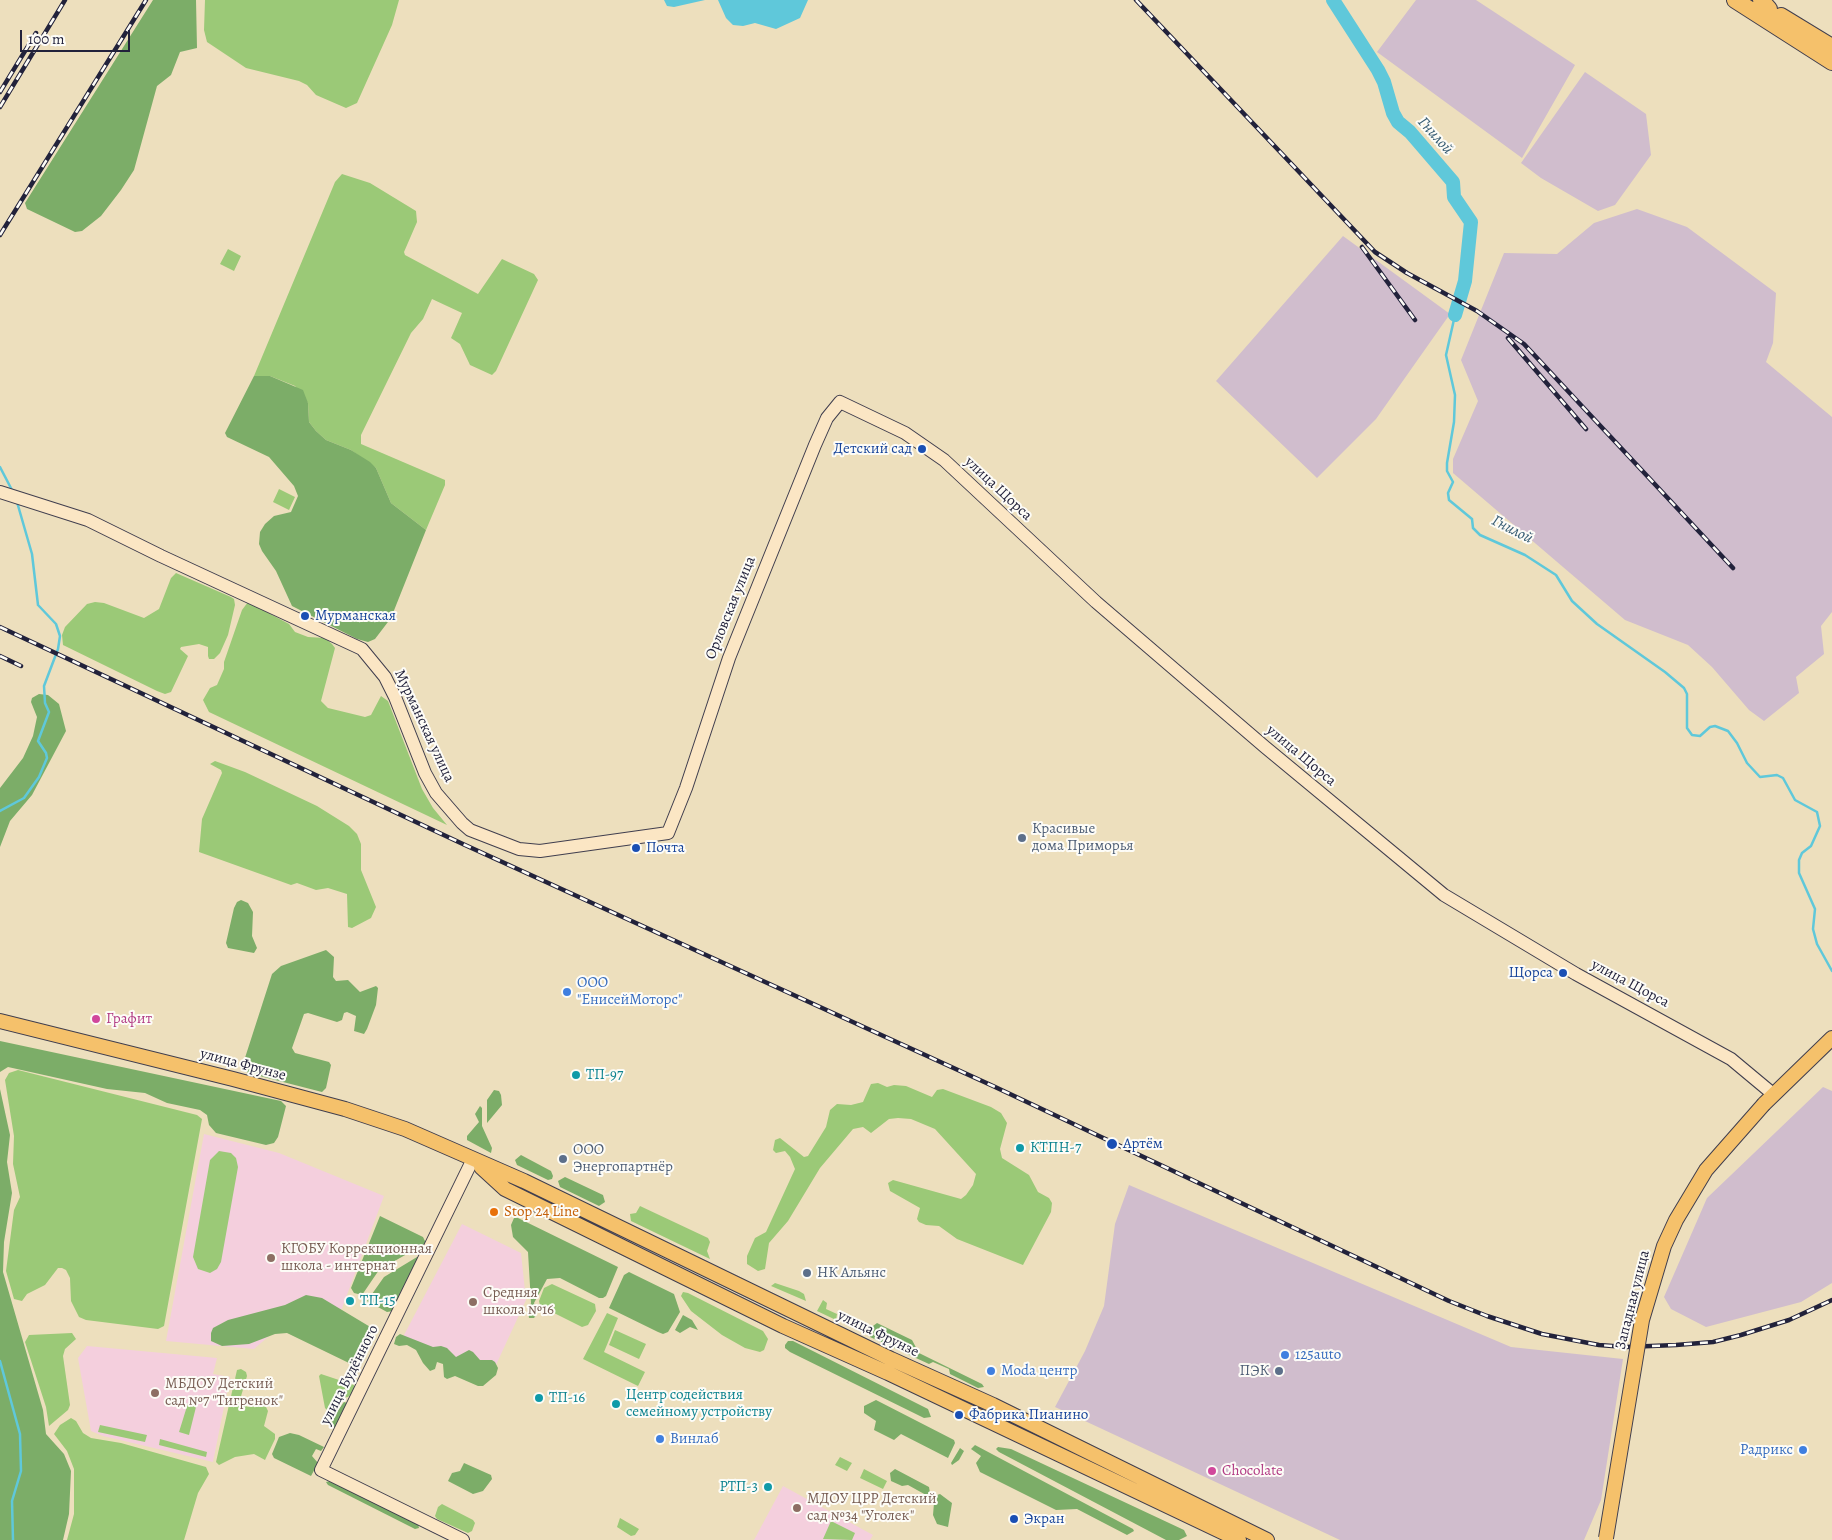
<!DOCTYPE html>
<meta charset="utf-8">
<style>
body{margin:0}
#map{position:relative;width:1832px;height:1540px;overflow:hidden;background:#eddfbd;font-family:Alegreya,serif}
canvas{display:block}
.scale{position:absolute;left:20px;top:30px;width:110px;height:22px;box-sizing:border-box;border:2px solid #22223b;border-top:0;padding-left:6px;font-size:15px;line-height:18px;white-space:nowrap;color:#22223b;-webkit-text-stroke:4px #fdfcf7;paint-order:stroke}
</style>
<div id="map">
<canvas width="1832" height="1540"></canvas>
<div class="scale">100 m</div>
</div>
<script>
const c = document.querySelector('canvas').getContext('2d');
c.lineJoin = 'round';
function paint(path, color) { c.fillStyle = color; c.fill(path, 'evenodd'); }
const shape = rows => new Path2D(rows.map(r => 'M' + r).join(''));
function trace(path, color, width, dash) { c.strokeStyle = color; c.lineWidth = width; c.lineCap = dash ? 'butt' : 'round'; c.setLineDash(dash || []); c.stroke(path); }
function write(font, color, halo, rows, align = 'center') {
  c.font = font + ' Alegreya,serif'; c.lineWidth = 4; c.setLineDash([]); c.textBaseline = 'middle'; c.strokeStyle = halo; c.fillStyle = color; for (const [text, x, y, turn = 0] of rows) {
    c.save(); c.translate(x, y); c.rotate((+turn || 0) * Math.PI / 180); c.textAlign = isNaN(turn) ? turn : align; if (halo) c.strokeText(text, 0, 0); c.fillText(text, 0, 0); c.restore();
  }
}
paint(shape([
 [204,1134,279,1153,384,1196,338,1319,299,1310,254,1349,166,1341],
 [462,1224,521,1253,526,1300,489,1380,403,1337],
 [87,1346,217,1358,213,1374,230,1377,213,1462,103,1436,91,1431,78,1358],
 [783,1486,873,1535,870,1540,754,1540]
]), '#f4cfdd');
paint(shape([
 [1416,0,1476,0,1575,65,1522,158,1377,52],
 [1585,72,1646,114,1651,155,1615,205,1598,211,1541,178,1521,163],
 [1637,209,1687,227,1776,293,1773,343,1766,362,1832,417,1832,612,1821,626,1824,654,1796,677,1799,693,1764,721,1749,710,1712,667,1688,645,1625,620,1453,473,1453,459,1478,401,1461,360,1504,253,1557,254,1594,223],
 [1343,236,1450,314,1376,419,1317,478,1216,381],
 [1823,1087,1832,1091,1832,1283,1801,1302,1706,1327,1671,1309,1664,1297,1707,1198],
 [1129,1185,1511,1347,1623,1359,1601,1500,1584,1540,1340,1540,1055,1407,1085,1351,1104,1306,1115,1224]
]), '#d0bdcd');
paint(shape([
 [205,0,399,0,392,25,357,103,346,108,316,95,307,85,299,81,246,68,207,42,204,30],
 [342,174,370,183,416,211,417,222,404,252,405,255,478,294,502,259,534,274,538,280,496,371,492,375,470,365,460,344,451,338,462,313,432,299,423,319,411,333,361,435,361,444,445,480,445,485,426,530,391,503,376,468,351,450,326,440,316,431,309,422,308,403,295,386,270,376,254,376,335,182],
 [228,249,241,256,234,271,220,264],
 [279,489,295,497,289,510,273,502],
 [176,573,231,597,234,599,235,605,228,635,220,653,214,659,209,659,208,656,208,647,199,644,181,647,180,649,188,656,171,692,165,694,157,691,63,645,62,635,65,627,87,604,95,602,104,603,144,618,159,609,171,578],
 [248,602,289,624,295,632,308,637,325,638,332,644,335,648,321,701,328,708,365,717,371,715,381,696,388,701,422,789,433,808,447,825,209,712,203,700,210,688,217,685,224,669,224,662,242,610],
 [215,761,245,772,317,806,349,826,357,834,361,844,361,870,376,907,371,918,352,928,348,927,347,894,328,888,316,890,297,883,291,885,199,852,202,819,222,773,221,770,210,764],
 [18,1070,197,1115,202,1119,164,1326,158,1329,86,1320,79,1317,71,1301,70,1278,66,1270,62,1268,58,1268,45,1285,27,1294,22,1301,14,1299,6,1271,14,1210,20,1197,13,1164,14,1136,5,1080,9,1073],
 [878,1083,887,1087,894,1085,906,1086,932,1097,937,1090,943,1089,991,1107,1001,1113,1007,1123,1000,1149,1002,1158,1029,1175,1038,1192,1049,1198,1052,1203,1051,1212,1023,1265,957,1239,939,1226,926,1225,919,1222,917,1219,920,1208,890,1191,888,1183,893,1180,961,1199,966,1195,973,1185,976,1174,935,1129,911,1119,898,1118,889,1119,871,1133,863,1127,853,1129,820,1168,788,1221,769,1243,765,1269,758,1271,747,1264,747,1256,755,1238,766,1232,795,1169,790,1157,785,1151,776,1153,773,1150,775,1140,780,1138,804,1157,808,1156,826,1127,830,1110,837,1104,851,1105,863,1102,871,1084],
 [219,1151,231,1153,236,1158,238,1167,221,1262,217,1269,210,1273,198,1269,193,1257,210,1160],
 [640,1206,708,1238,710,1242,707,1251,710,1259,631,1221,630,1214,636,1213],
 [775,1283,799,1291,804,1294,806,1301,771,1286],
 [552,1284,595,1304,596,1311,588,1325,582,1327,540,1306,539,1301,544,1288],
 [683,1292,688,1293,763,1331,768,1339,764,1350,760,1352,745,1348,722,1335,691,1311,681,1296],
 [823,1300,827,1303,826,1309,837,1314,836,1320,817,1311],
 [607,1313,618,1318,604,1352,645,1372,638,1386,583,1359],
 [615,1330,646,1344,639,1359,609,1345],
 [72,1333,76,1339,65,1349,63,1356,70,1405,68,1410,49,1426,46,1407,25,1342,29,1335],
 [241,1369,246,1372,247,1376,239,1403,248,1407,254,1403,258,1403,266,1407,268,1411,264,1426,275,1434,275,1439,265,1460,254,1454,235,1457,219,1465,216,1462,237,1370],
 [321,1374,354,1385,355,1390,348,1397,340,1398,332,1409,328,1411,325,1408,319,1376],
 [194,1398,198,1399,189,1435,179,1432,188,1403],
 [71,1418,76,1421,83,1433,91,1438,121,1443,206,1467,209,1474,198,1493,184,1540,67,1540,74,1514,74,1469,67,1451,54,1434,60,1425],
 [100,1425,147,1435,145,1442,98,1432],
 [160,1439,207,1452,206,1457,159,1445],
 [840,1457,852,1463,847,1471,835,1465],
 [864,1469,887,1481,883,1489,860,1478],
 [442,1504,473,1520,475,1523,472,1531,468,1533,437,1519,435,1516,438,1507],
 [620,1518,639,1529,635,1535,631,1536,617,1527],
 [831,1521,855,1533,852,1540,823,1539]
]), '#9bc977');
paint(shape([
 [153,0,196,0,197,48,180,52,171,75,157,86,134,170,121,190,101,216,82,231,75,232,27,209,25,203],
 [254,376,270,376,303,390,308,403,309,422,316,431,326,440,351,450,370,462,376,468,391,503,426,530,391,618,375,639,368,642,357,639,292,606,276,571,262,551,259,544,260,532,265,524,274,516,291,512,298,496,294,486,269,457,227,437,225,433],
 [39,694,48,695,59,704,66,731,32,795,10,821,0,847,0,788,23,758,33,736,37,717,31,702,32,698],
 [241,900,248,903,253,912,252,936,257,948,254,953,228,948,226,943,234,908,237,902],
 [326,950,334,957,333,977,336,981,348,980,360,992,376,986,378,988,376,1005,367,1029,364,1034,354,1031,356,1016,347,1012,344,1013,342,1020,337,1022,308,1013,304,1014,292,1048,295,1053,329,1062,331,1065,326,1088,322,1092,248,1073,244,1069,243,1064,272,974,281,966],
 [0,1041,281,1101,286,1106,278,1137,274,1143,266,1145,216,1133,209,1125,207,1115,200,1110,167,1103,145,1093,107,1089,8,1067,0,1072],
 [0,1089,10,1135,7,1162,12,1193,4,1242,3,1272,43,1410,46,1434,64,1454,71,1471,69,1514,63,1540,0,1540],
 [494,1090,499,1091,501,1095,502,1105,487,1123,487,1100],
 [480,1106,482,1108,482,1126,492,1148,491,1153,467,1140,467,1136,479,1122,475,1114],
 [521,1155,551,1171,553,1176,552,1179,548,1180,517,1165,515,1160],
 [565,1177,603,1195,605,1202,599,1206,560,1187,558,1181],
 [380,1216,423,1237,426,1243,379,1270,362,1295,354,1293,351,1288],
 [514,1218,518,1218,618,1267,606,1296,603,1298,599,1298,560,1278,547,1279,534,1303,537,1314,534,1318,529,1318,528,1311,531,1303,528,1252,513,1237,511,1225],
 [417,1257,419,1257,393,1311,387,1312,367,1301,384,1277],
 [629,1272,674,1294,680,1312,668,1332,663,1334,658,1332,609,1308,624,1275],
 [306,1295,322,1298,372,1328,374,1334,371,1341,358,1362,351,1364,287,1333,275,1334,249,1344,222,1346,211,1341,211,1333,213,1328,228,1320,285,1305],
 [683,1315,692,1320,698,1330,690,1327,680,1333,675,1330],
 [877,1323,912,1340,919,1353,982,1384,984,1387,978,1388,950,1374,949,1369,933,1362,929,1364,870,1337,873,1326],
 [400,1334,433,1347,441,1346,447,1348,456,1357,469,1350,473,1352,480,1360,492,1360,495,1362,498,1368,496,1375,483,1386,478,1386,455,1376,447,1379,444,1377,443,1364,437,1362,435,1369,430,1371,423,1363,416,1350,407,1345,399,1346,394,1344,396,1337],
 [788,1341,793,1341,928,1409,931,1417,924,1418,790,1352,785,1348,785,1345],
 [876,1400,954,1440,955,1443,948,1458,901,1434,894,1440,874,1430,876,1421,864,1413,864,1406],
 [344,1402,351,1404,337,1428,334,1427,331,1420],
 [290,1433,299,1435,324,1447,321,1451,316,1449,312,1456,318,1463,311,1476,274,1458,272,1454,279,1437],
 [975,1445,1133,1529,1134,1531,1127,1535,1077,1509,1056,1510,980,1472,976,1463,981,1456,971,1449],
 [998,1447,1011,1449,1184,1530,1187,1536,1179,1540,1166,1540,999,1452,996,1449],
 [960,1448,964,1451,959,1460,952,1465,951,1463],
 [464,1463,491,1475,492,1479,483,1491,473,1494,448,1481,452,1473,460,1471],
 [895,1469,929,1487,930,1493,926,1495,908,1485,902,1486,891,1481,890,1473],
 [330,1481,418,1524,419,1528,415,1529,328,1485,326,1482],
 [940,1494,952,1503,948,1527,937,1524,933,1515,934,1503,937,1495]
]), '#7cad68');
paint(shape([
 [664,0,705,0,674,7,667,6],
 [718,0,808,0,800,18,776,29,755,23,743,26,733,25,726,18]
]), '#5fc8da');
trace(shape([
 [1455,315,1446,355,1455,395,1454,422,1447,463,1447,471,1453,482,1448,493,1449,500,1472,519,1473,528,1480,535,1525,555,1556,575,1572,601,1597,624,1665,672,1684,688,1687,694,1687,728,1692,735,1700,736,1710,727,1715,726,1728,731,1737,743,1747,763,1760,777,1777,775,1783,778,1795,800,1817,812,1820,826,1811,846,1802,853,1799,860,1799,873,1815,909,1813,929,1817,944,1832,971],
 [0,467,13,492],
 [0,811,24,798,39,777,47,758,46,753,38,741,49,712,45,703,44,686,58,649,60,636,56,624,38,605,32,554,17,502],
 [0,1361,20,1434,21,1471,12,1501,13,1540]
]), '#5fc8da', 2.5);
trace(shape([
 [1333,0,1378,70,1384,82,1393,113,1398,122,1410,132,1453,182,1454,197,1471,222,1465,281,1455,315]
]), '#5fc8da', 14);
const secondary = shape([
 [0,492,88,520,161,556,362,649,385,677,395,697,425,773,436,793,462,823,470,830,519,849,540,851,668,833,686,788,729,658,815,445,827,418,840,402,905,433,944,460,1096,602,1265,747,1444,895,1576,974,1731,1059,1773,1094],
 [463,1540,321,1470,473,1159]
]);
const primary = shape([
 [0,1021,233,1079,345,1109,405,1129,524,1181,891,1359,993,1405,1267,1540],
 [1764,1104,1832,1038],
 [481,1167,505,1189,783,1326,888,1373,1239,1540]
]);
const highway = shape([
 [1735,0,1832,62],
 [1761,0,1769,9],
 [1781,16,1832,47]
]);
trace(secondary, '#403e4e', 14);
trace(primary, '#403e4e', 16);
trace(highway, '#403e4e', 18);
trace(secondary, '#fbe6c4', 12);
trace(primary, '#f5c16b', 14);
trace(highway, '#f5c16b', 16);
const rail = shape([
 [1136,0,1375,252,1407,273,1477,311,1524,344,1733,568],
 [0,92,36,33],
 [0,107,65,0],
 [0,235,146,0],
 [1362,247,1415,320],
 [1508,338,1586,429],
 [0,627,465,845,993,1086,1449,1301,1487,1316,1542,1334,1599,1345,1626,1347,1676,1345,1713,1342,1741,1335,1789,1320,1832,1300],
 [0,656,21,666]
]);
trace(rail, '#22223b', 4.5);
trace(rail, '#fdfcf7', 2.5, [8]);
const primaryBridge = shape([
 [1606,1538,1642,1320,1664,1246,1676,1220,1706,1170,1764,1104]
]);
trace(primaryBridge, '#403e4e', 16, []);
trace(primaryBridge, '#f5c16b', 14);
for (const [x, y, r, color] of [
 [922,449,5,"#1a4fb4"],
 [305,616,5,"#1a4fb4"],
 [1022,838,5,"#5c6f8a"],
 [636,848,5,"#1a4fb4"],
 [1563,973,5,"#1a4fb4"],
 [567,992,5,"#3f7fe0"],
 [96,1019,5,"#d1479c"],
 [576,1075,5,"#0f9aa8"],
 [1112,1144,6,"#1a4fb4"],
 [1020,1148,5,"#0f9aa8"],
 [563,1159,5,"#5c6f8a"],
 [494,1212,5,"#e8710a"],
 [271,1258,5,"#8d6e63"],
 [807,1273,5,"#5c6f8a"],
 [350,1301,5,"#0f9aa8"],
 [473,1302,5,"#8d6e63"],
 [1285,1355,5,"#3f7fe0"],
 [991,1371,5,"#3f7fe0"],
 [1279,1371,5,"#5c6f8a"],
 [155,1393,5,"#8d6e63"],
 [539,1398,5,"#0f9aa8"],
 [616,1404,5,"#0f9aa8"],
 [959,1415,5,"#1a4fb4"],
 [660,1439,5,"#3f7fe0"],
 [1803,1450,5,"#3f7fe0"],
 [1212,1471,5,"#d1479c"],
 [768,1487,5,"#0f9aa8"],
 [797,1508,5,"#8d6e63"],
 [1014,1519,5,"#1a4fb4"]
]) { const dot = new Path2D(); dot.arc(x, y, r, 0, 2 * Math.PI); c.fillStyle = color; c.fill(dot); trace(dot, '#fdfcf7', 2); }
write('15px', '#164399', '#fdfcf7', [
 ["Детский сад",912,449,"right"],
 ["Мурманская",315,616],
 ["Почта",646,848],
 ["Щорса",1553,973,"right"],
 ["Артём",1123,1144],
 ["Фабрика Пианино",969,1415],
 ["Экран",1024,1519]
], 'left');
write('15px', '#22223b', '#fdfcf7', [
 ["улица Щорса",998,489,43],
 ["Орловская улица",731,608,-68],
 ["Мурманская улица",424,726,65],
 ["улица Щорса",1301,756,40],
 ["улица Щорса",1630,984,28],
 ["улица Фрунзе",243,1065,15],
 ["Западная улица",1633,1300,-76],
 ["улица Фрунзе",878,1334,26],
 ["улица Будённого",350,1375,-63]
]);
write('15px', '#4e5e75', '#fdfcf7', [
 ["Красивые",1032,829],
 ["дома Приморья",1032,846],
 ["ООО",573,1150],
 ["Энергопартнёр",573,1167],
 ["НК Альянс",817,1273],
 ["ПЭК",1269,1371,"right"]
], 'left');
write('15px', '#366cbe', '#fdfcf7', [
 ["ООО",577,983],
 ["\"ЕнисейМоторс\"",577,1000],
 ["125auto",1295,1355],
 ["Moda центр",1001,1371],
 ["Винлаб",670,1439],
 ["Радрикс",1793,1450,"right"]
], 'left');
write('15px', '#b23c85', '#fdfcf7', [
 ["Графит",106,1019],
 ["Chocolate",1222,1471]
], 'left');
write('15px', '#0d838f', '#fdfcf7', [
 ["ТП-97",586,1075],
 ["КТПН-7",1030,1148],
 ["ТП-15",360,1301],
 ["Центр содействия",626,1395],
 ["семейному устройству",626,1412],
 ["ТП-16",549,1398],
 ["РТП-3",758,1487,"right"]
], 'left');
write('15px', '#c56008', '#fdfcf7', [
 ["Stop 24 Line",504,1212]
], 'left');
write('15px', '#785e54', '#fdfcf7', [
 ["КГОБУ Коррекционная",281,1249],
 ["школа - интернат",281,1266],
 ["Средняя",483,1293],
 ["школа №16",483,1310],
 ["МБДОУ Детский",165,1384],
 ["сад №7 \"Тигренок\"",165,1401],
 ["МДОУ ЦРР Детский",807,1499],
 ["сад №34 \"Уголек\"",807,1516]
], 'left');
write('italic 16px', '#375c73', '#fdfcf7', [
 ["Гнилой",1435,136,48],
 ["Гнилой",1512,530,27]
]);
</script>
